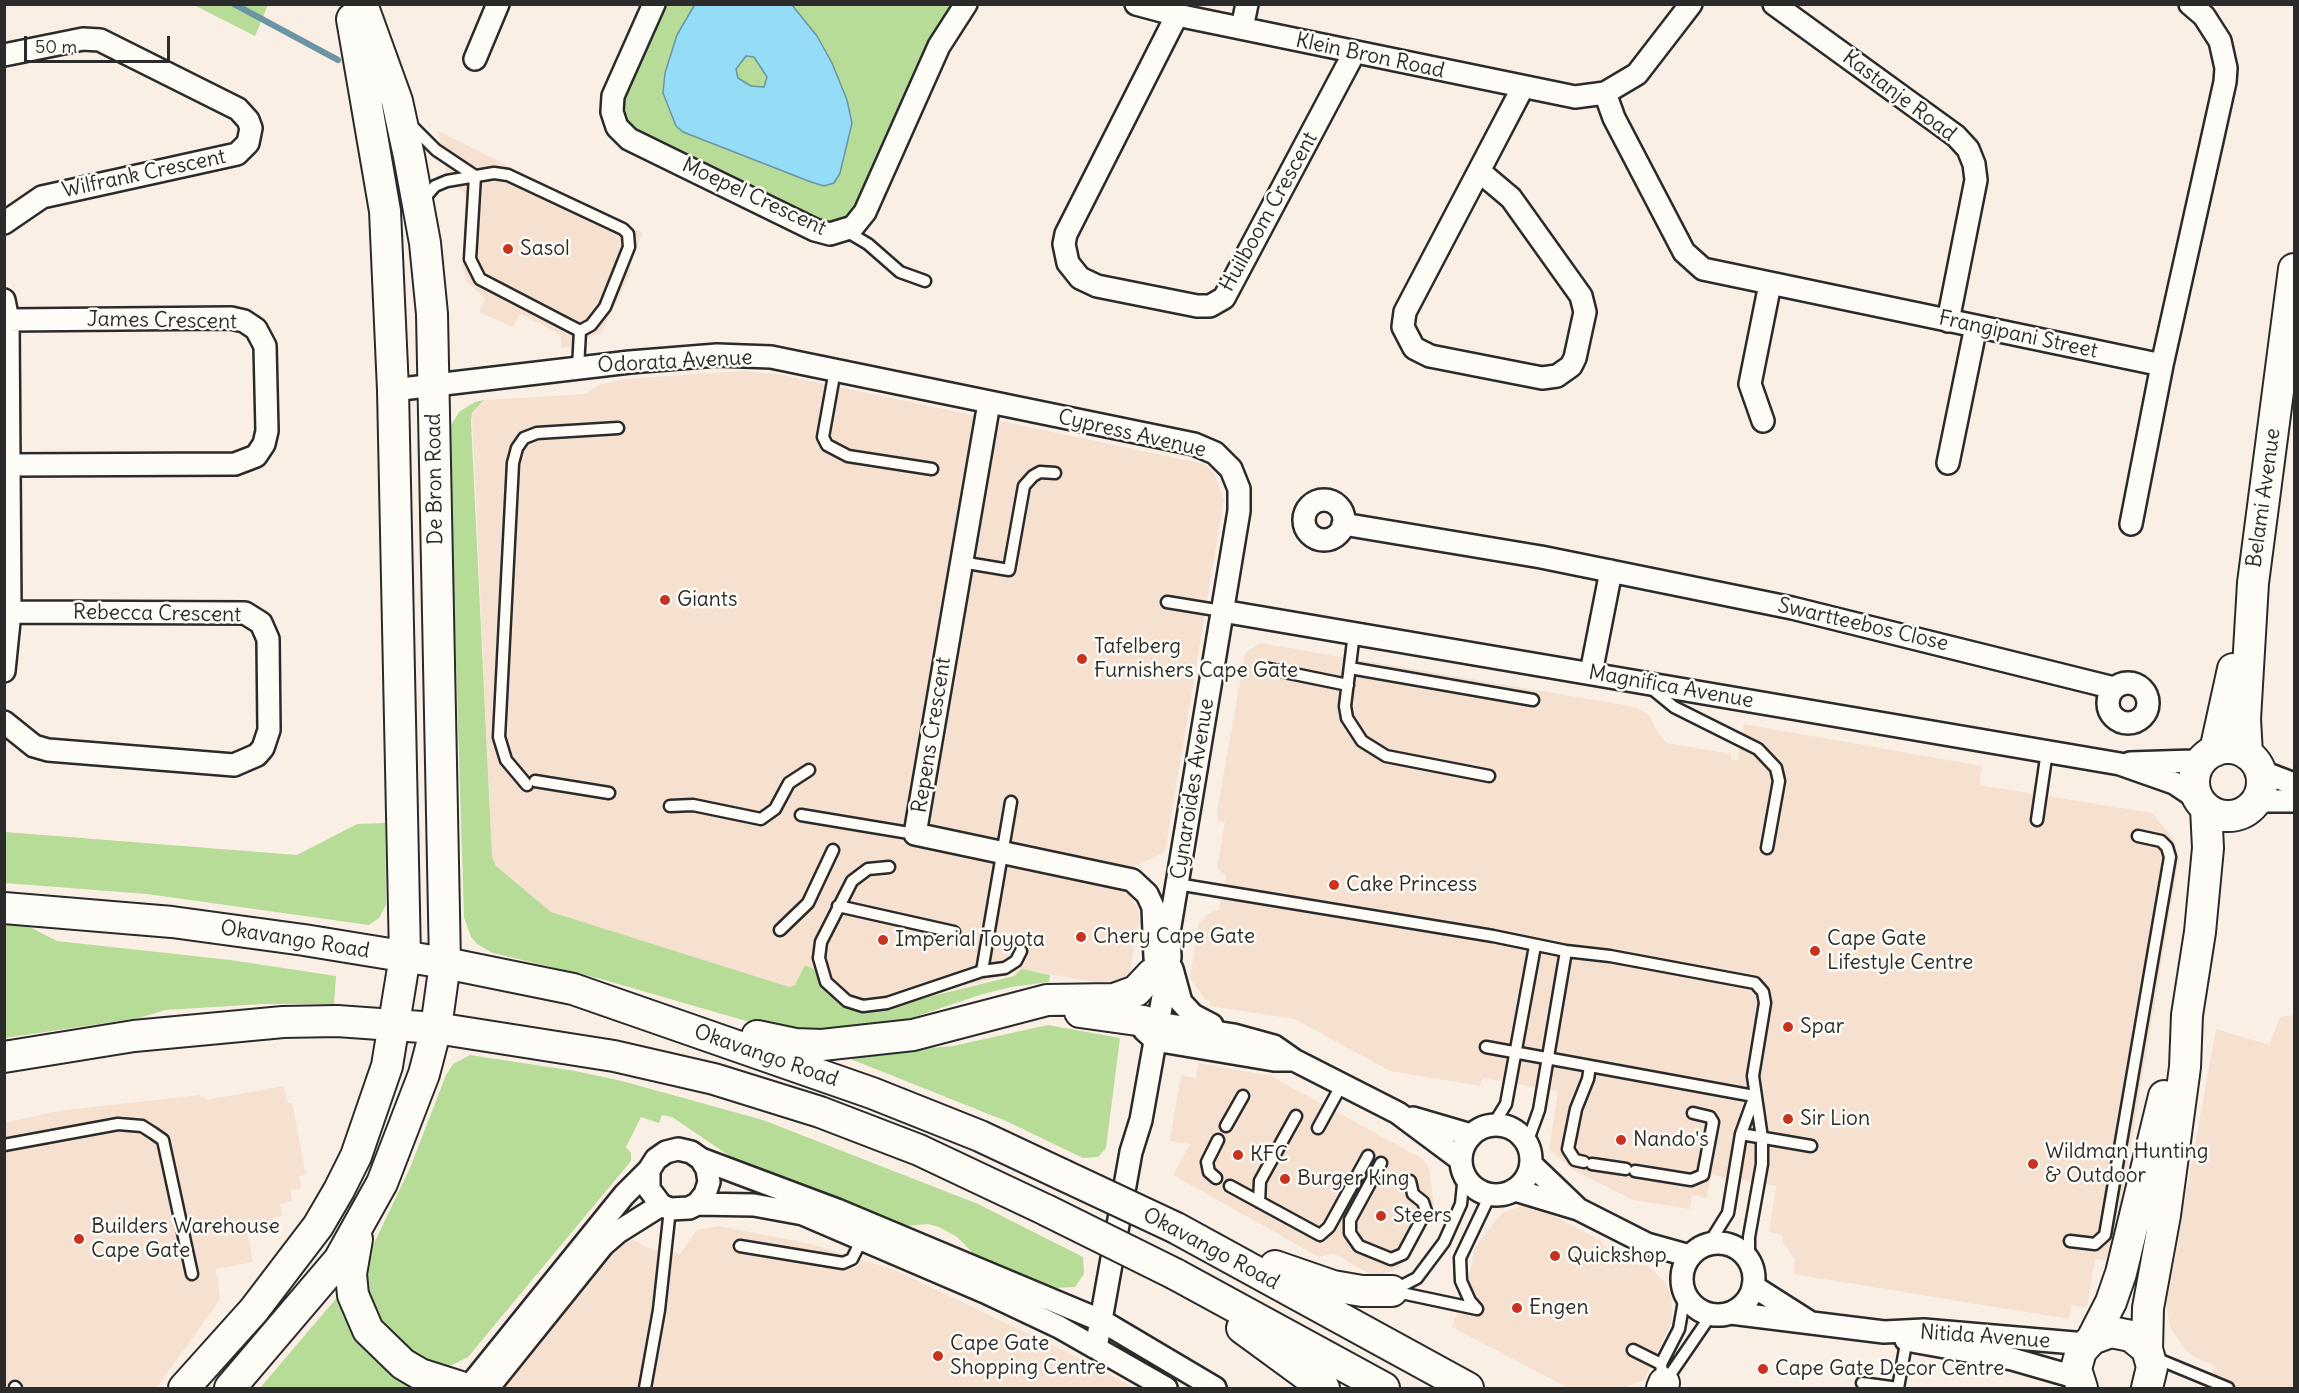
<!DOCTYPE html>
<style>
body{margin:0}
#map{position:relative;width:2299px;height:1393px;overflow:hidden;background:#faefe5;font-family:Delius,sans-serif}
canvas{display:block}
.frame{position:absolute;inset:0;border:6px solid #2b2b2b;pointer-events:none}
.scale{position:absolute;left:24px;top:36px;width:146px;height:27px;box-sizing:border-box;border:3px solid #2b2b2b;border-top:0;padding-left:8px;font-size:18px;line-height:21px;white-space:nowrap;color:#2b2b2b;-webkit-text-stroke:4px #fdfcf7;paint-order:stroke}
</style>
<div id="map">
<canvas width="2299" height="1393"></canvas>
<div class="frame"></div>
<div class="scale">50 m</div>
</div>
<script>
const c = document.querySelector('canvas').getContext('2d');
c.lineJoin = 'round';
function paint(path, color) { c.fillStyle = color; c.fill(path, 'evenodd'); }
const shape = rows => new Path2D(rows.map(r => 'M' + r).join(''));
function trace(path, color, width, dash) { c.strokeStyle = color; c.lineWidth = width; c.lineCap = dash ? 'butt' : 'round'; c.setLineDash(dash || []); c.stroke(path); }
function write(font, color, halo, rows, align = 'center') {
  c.font = font + ' Delius,sans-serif'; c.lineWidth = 5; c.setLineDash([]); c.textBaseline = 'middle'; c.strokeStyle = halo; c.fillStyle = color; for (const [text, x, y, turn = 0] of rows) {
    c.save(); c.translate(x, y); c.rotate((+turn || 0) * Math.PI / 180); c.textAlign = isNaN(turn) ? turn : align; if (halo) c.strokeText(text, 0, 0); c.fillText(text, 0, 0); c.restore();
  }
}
paint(shape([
 [438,131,643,233,627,267,632,270,601,333,588,338,584,345,561,348,561,338,557,333,522,314,518,316,513,327,479,312,485,298,467,282,462,267,467,200,463,191,449,185],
 [743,371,777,374,1204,464,1214,473,1224,500,1165,852,1135,866,1130,894,1140,914,1130,973,1119,986,1031,971,1019,972,875,1010,858,1010,842,1005,828,994,816,970,805,965,795,985,789,988,551,912,496,866,492,858,472,414,484,400,586,394,599,385,624,379],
 [1260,643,1635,707,1650,716,1658,734,1667,743,1731,754,1731,760,1737,760,1744,724,1982,766,1979,785,2152,813,2173,838,2179,858,2114,1245,2105,1260,2095,1259,2087,1308,2071,1305,2069,1319,1793,1274,1795,1259,1782,1242,1783,1235,1769,1232,1776,1186,1711,1175,1707,1198,1692,1195,1690,1209,1633,1200,1573,1170,1549,1149,1558,1091,1482,1078,1480,1086,1390,1071,1295,1019,1209,1006,1210,1001,1205,1000,1190,978,1199,923,1209,913,1219,910,1226,876,1217,868,1225,822,1217,821,1218,806,1245,653],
 [2294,1015,2294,1388,2206,1388,2215,1366,2191,1355,2182,1346,2170,1326,2166,1304,2216,1029,2269,1045,2280,1017],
 [1198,1063,1271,1076,1423,1159,1429,1169,1434,1205,1399,1268,1375,1277,1333,1253,1319,1257,1173,1175,1190,1144,1170,1141,1181,1075,1196,1078],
 [284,1086,287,1103,292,1103,306,1175,299,1176,301,1188,290,1190,292,1201,280,1204,282,1216,271,1218,274,1230,248,1235,253,1262,216,1269,220,1300,156,1388,5,1388,4,1123,58,1111,200,1095,201,1097,205,1097,206,1100],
 [1523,1206,1540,1209,1600,1240,1610,1254,1628,1263,1648,1266,1665,1282,1672,1299,1672,1321,1644,1380,1623,1388,1568,1388,1452,1327,1468,1282,1475,1247,1502,1213],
 [718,1226,807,1243,895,1270,1099,1368,1133,1388,502,1388,605,1259,621,1243,633,1240,651,1249,680,1254,697,1230]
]), '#f6e0d0');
paint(shape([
 [194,5,268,5,255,36],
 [663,5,955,5,853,213,850,218,827,225,632,130,622,116,621,98],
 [484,400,472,413,471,421,492,857,496,866,551,912,789,987,795,985,805,965,816,970,823,988,834,999,858,1010,875,1010,1014,976,1022,969,1050,975,1049,982,1011,987,983,994,890,1025,811,1032,753,1023,601,979,493,953,477,944,471,937,464,917,449,436,450,427,459,412,475,402],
 [385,823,386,905,379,918,369,925,147,894,5,883,5,832,297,855,357,824],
 [5,920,16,920,57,941,230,960,336,976,334,1004,263,1004,165,1010,139,1018,5,1038],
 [1048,1025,1120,1038,1106,1148,1098,1157,1083,1158,1006,1121,843,1056,953,1046],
 [470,1055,575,1071,622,1081,763,1120,978,1204,1083,1257,1084,1274,1075,1287,1055,1288,976,1256,957,1237,939,1227,928,1224,907,1226,731,1157,672,1117,662,1115,659,1123,641,1117,626,1147,631,1153,631,1161,468,1357,446,1368,424,1364,380,1324,365,1284,367,1258,410,1168,446,1075,453,1064],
 [340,1294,421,1388,260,1388]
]), '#b6dc98');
const water = shape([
 [695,4,792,5,817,36,832,63,847,100,852,123,840,173,834,183,824,186,811,182,683,132,676,126,663,93,665,73,677,35,695,4],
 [746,56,754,57,767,77,764,87,751,86,738,78,736,69,746,56]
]);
paint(water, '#95dcf6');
trace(water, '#6b95a5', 1.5);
trace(shape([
 [234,4,338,60]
]), '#6b95a5', 6);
const lane = shape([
 [413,127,436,150,475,176],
 [475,176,470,259,480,279,580,331],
 [422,201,435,186,447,181,494,173,508,175,623,229,628,234,629,247,605,307,591,325,580,331],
 [846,231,868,244,900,272,925,281],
 [578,368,580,331],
 [835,370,823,437,827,445,848,456,932,469],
 [961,562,1009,570,1024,486,1033,476,1040,472,1055,473],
 [1167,602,1222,611],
 [1354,633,1345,706,1347,718,1362,741,1386,756,1489,776],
 [1260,667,1348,685],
 [1350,668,1533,700],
 [1652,689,1674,707,1758,749,1776,768,1779,781,1767,848],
 [535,781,609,793],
 [527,785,506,760,499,737,513,463,517,448,524,438,537,433,618,428],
 [670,806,693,805,761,819,775,809,789,783,809,770],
 [801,815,915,834],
 [2037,820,2047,751],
 [889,867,868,869,852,881,821,942,819,958,826,982,847,1001,863,1006,887,1003,982,971,1005,968,1016,961,1021,951],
 [1177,884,1493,936,1566,951,1610,956,1755,983,1763,992,1765,1003,1753,1076,1762,1138,1762,1164,1749,1237,1749,1262],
 [838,906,954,932],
 [780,930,808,903,833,850],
 [982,971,1011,802],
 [1486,1047,1590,1066],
 [1493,1125,1506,1104,1535,946],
 [1226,1126,1243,1096],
 [1318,1128,1342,1084],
 [1741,1134,1811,1146],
 [1527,1143,1539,1110,1566,951],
 [4,1145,118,1124,142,1126,153,1133,163,1140,192,1274],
 [1584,1162,1575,1160,1568,1149,1576,1109,1588,1079,1590,1066,1754,1096],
 [1381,1163,1350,1220,1350,1233,1359,1246,1391,1259,1403,1254,1426,1211,1423,1202,1413,1194,1410,1181],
 [1592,1164,1626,1169],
 [1635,1171,1691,1180,1703,1175,1713,1122,1710,1117,1693,1113],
 [1216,1178,1209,1172,1207,1162,1218,1140],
 [1230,1186,1320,1235,1329,1227,1368,1156],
 [1259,1202,1260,1181,1296,1116],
 [2070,1241,2095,1244,2105,1235,2170,857,2167,847,2161,841,2138,836],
 [1708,1245,1728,1213,1741,1134,1754,1098],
 [740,1246,843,1263,852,1259,862,1239],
 [1392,1291,1417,1278,1444,1242,1461,1204,1464,1175],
 [1392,1291,1477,1309],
 [1477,1309,1470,1301,1461,1281,1460,1258,1490,1195],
 [1633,1350,1661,1364],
 [2153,1357,2228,1388],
 [1663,1380,1661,1364,1679,1329,1685,1295],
 [1665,1382,1711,1315],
 [1862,1383,1898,1388],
 [15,1387,16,1388],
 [645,1388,659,1310,670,1209],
 [1898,1388,1907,1338]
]);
const street = shape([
 [654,4,613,96,612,112,617,127,629,139,815,230,830,234,853,227,865,212,939,46,966,4],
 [1136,4,1177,15,1575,97,1605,93,1637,74,1691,4],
 [1774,4,1956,136,1968,149,1974,164,1976,180,1948,321],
 [1177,15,1066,234,1064,244,1068,263,1080,278,1097,286,1197,306,1210,306,1224,298,1354,53],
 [1242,28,1247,4],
 [4,55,83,39,100,40,238,109,248,120,251,128,248,143,237,154,42,197,4,223],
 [475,59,498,4],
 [1605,93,1614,118,1684,252,1703,269,2162,365],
 [1479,171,1511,198,1581,296,1585,312,1575,358,1571,366,1557,376,1542,378,1430,356,1414,348,1403,327,1405,312,1479,171,1523,87],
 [4,300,8,320,10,612,4,671],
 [8,320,231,318,244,321,256,329,265,346,267,431,264,444,256,456,235,464,9,465],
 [393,390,630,362,717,355,771,357,1194,444,1215,453,1231,469,1239,489,1239,511,1169,932,1170,957,1141,1120,1131,1152,1096,1348],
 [989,403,915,834,1132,880,1147,894,1153,907,1155,958],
 [1763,421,1750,384,1770,284],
 [1948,463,1976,326],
 '1304 520a20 20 0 1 1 40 0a20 20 0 1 1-40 0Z',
 [1343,524,1541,557,1792,608,2114,688],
 [2131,524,2162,365,2225,82,2226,68,2220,41,2204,16,2190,4],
 [1222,611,2120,764,2174,783,2198,799],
 [1591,673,1611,571],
 '2108 703a20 20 0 1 1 40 0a20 20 0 1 1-40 0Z',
 [4,722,34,746,48,750,234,765,257,755,263,748,269,730,268,639,261,623,245,613,10,612],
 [2130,763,2193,761,2205,757],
 [2260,771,2294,784],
 [2252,806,2264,801,2294,801],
 [1172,969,1181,1002,1193,1015,1212,1025],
 [1145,1021,1234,1035,1274,1046,1294,1060,1398,1113,1461,1160],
 [1144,1030,1155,1040,1274,1060,1294,1060],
 [1413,1118,1471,1135],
 '1461 1160a35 35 0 1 1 70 0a35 35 0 1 1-70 0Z',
 [701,1159,837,1210,1102,1321,1215,1388],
 [1531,1164,1576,1207],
 [1515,1190,1578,1209,1647,1244,1690,1256],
 [697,1204,705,1194,709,1182,707,1169,701,1159,691,1152,678,1149,666,1152,656,1159,649,1170,649,1189,661,1205,670,1209,689,1208,697,1204,754,1205,803,1214,985,1292,1059,1327,1166,1388],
 '1682 1279a36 36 0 1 1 72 0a36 36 0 1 1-72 0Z',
 [1753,1286,1808,1321],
 [1731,1313,1884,1332,1924,1330,2086,1344],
 [1906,1340,2012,1359,2078,1378],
 [468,1388,624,1195,649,1170],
 [488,1388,603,1245,618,1232,661,1205]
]);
const secondary = shape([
 '2194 782a34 34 0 1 1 68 0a34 34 0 1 1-68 0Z',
 [2215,751,2233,669],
 [2247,754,2245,719,2253,583,2294,269],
 [4,908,172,922,304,940,445,963,573,989,872,1093,980,1136,1063,1175],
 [1080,1012,1144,1021],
 [757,1036,795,1044,822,1045,913,1035,1047,1000,1114,999,1136,991,1152,974],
 [4,1057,134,1036,283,1022,337,1021,436,1028,614,1056,714,1079,820,1112,919,1150,1046,1210],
 [1176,1228,1468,1388],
 [357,1239,351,1274,353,1295,368,1330,403,1364,420,1374,464,1388],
 [1275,1266,1333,1286,1362,1291,1392,1291],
 [1175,1274,1384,1388],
 [1242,1328,1324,1388],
 [2092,1339,2111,1302,2121,1273,2164,1096],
 [2147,1349,2148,1308,2165,1215,2185,1067,2187,1015,2200,932,2208,848,2206,808],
 [184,1388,254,1310,318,1226,339,1190,356,1156,387,1066,405,956,393,390,385,211,352,19],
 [230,1388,339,1260,382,1183,424,1074,436,1028,445,963,432,314,425,243,409,156,397,101,362,4],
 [1662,1388,1664,1383],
 [2082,1388,2076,1369,2081,1351,2092,1339,2111,1332,2131,1336,2147,1349,2152,1367,2147,1388]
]);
trace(lane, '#2b2b2b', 15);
trace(street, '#2b2b2b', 26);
trace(secondary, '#2b2b2b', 34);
trace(lane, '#fdfcf7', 10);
trace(street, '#fdfcf7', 21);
trace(secondary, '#fdfcf7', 30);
const secondaryBridge = shape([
 [1063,1175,1176,1228],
 [1046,1210,1175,1274]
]);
trace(secondaryBridge, '#2b2b2b', 34, []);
trace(secondaryBridge, '#fdfcf7', 30);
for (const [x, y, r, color] of [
 [508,249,6,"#c8321e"],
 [665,600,6,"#c8321e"],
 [1082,659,6,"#c8321e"],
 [1334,885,6,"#c8321e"],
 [1081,937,6,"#c8321e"],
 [883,940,6,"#c8321e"],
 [1815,951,6,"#c8321e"],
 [1788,1027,6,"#c8321e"],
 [1788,1119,6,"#c8321e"],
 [1621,1140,6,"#c8321e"],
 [1238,1155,6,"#c8321e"],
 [2033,1164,6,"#c8321e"],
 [1285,1179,6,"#c8321e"],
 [1381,1216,6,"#c8321e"],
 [79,1239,6,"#c8321e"],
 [1555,1256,6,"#c8321e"],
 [1517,1308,6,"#c8321e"],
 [938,1356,6,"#c8321e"],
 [1763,1369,6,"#c8321e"]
]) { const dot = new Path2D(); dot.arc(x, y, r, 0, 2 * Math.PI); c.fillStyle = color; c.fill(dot); trace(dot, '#fdfcf7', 2); }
write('21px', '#2b2b2b', '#fdfcf7', [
 ["Klein Bron Road",1370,56,12],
 ["Kastanje Road",1899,96,37],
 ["Wilfrank Crescent",144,174,-12],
 ["Moepel Crescent",754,197,25],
 ["Huilboom Crescent",1269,212,-61],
 ["James Crescent",162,321,1],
 ["Frangipani Street",2018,335,12],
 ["Odorata Avenue",675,362,-3],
 ["Cypress Avenue",1132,434,13],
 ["De Bron Road",435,479,-91],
 ["Belami Avenue",2264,498,-82],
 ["Rebecca Crescent",157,614,1],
 ["Swartteebos Close",1863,625,13],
 ["Magnifica Avenue",1671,687,10],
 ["Repens Crescent",932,735,-81],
 ["Cynaroides Avenue",1193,789,-81],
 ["Okavango Road",295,940,9],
 ["Okavango Road",766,1056,19],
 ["Okavango Road",1211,1249,28],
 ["Nitida Avenue",1985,1337,4]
]);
write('21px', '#2b2b2b', '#fdfcf7', [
 ["Sasol",520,249],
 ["Giants",677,600],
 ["Tafelberg",1094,647],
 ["Furnishers Cape Gate",1094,671],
 ["Cake Princess",1346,885],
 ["Chery Cape Gate",1093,937],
 ["Cape Gate",1827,939],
 ["Lifestyle Centre",1827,963],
 ["Imperial Toyota",895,940],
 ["Spar",1800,1027],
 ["Sir Lion",1800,1119],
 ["Nando's",1633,1140],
 ["Wildman Hunting",2045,1152],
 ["& Outdoor",2045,1176],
 ["KFC",1250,1155],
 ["Burger King",1297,1179],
 ["Steers",1393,1216],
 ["Builders Warehouse",91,1227],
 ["Cape Gate",91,1251],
 ["Quickshop",1567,1256],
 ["Engen",1529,1308],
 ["Cape Gate",950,1344],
 ["Shopping Centre",950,1368],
 ["Cape Gate Decor Centre",1775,1369]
], 'left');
</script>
